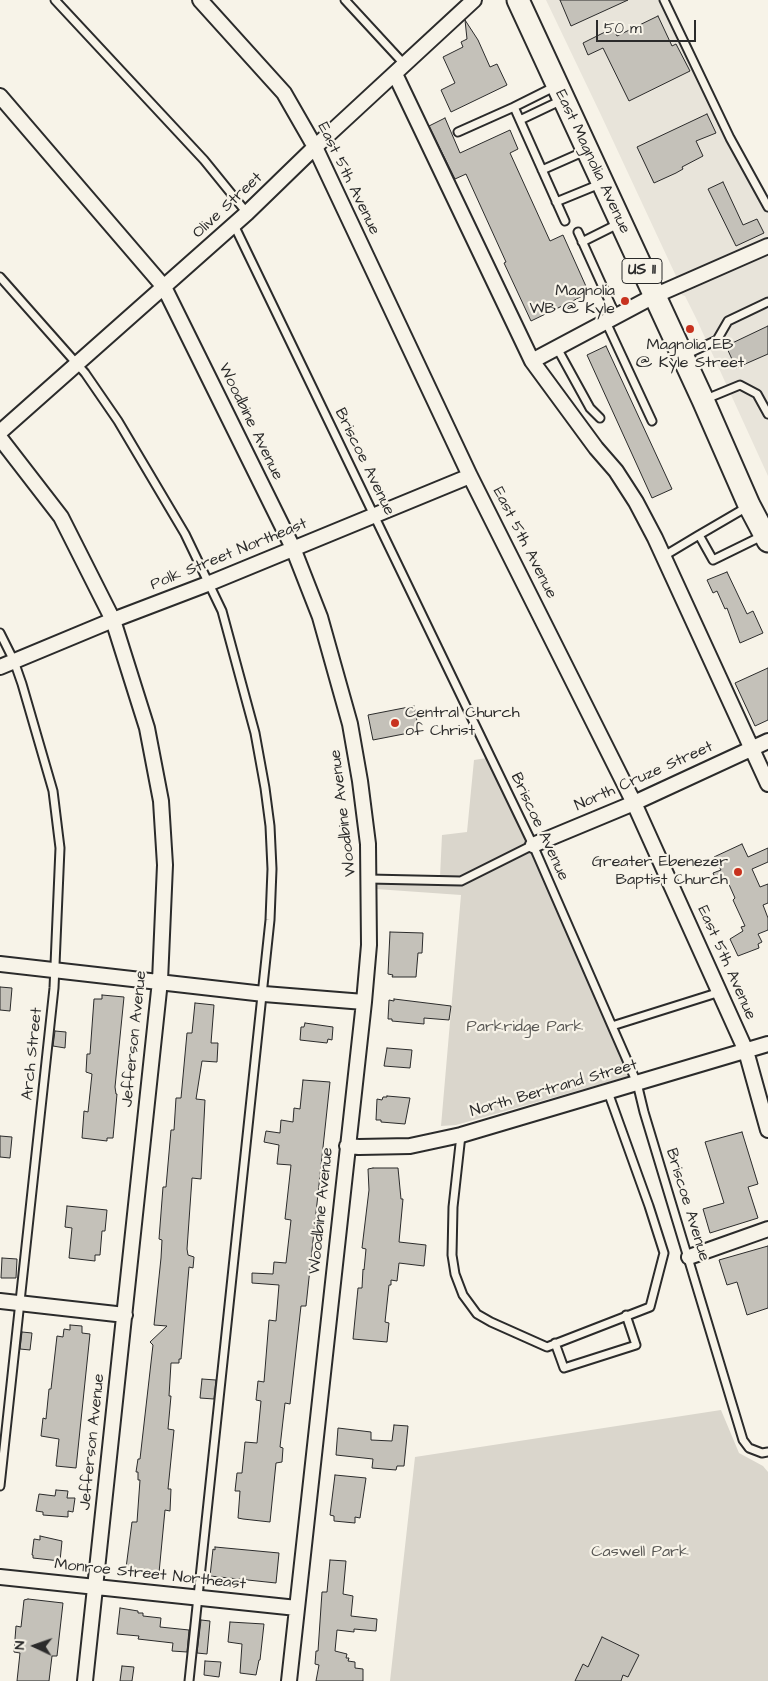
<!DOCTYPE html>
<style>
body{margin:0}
#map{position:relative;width:768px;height:1681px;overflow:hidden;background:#f7f3e8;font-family:"Architects Daughter",sans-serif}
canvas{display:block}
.north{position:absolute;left:10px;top:1621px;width:50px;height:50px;-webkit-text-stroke:4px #f7f3e8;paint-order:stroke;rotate:273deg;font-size:14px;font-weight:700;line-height:20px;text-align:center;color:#2b2b2b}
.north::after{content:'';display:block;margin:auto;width:18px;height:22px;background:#2b2b2b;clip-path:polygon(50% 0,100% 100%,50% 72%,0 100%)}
.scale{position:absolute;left:596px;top:20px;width:100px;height:22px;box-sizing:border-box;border:2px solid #2b2b2b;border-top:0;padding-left:6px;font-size:15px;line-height:18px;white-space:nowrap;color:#2b2b2b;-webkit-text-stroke:4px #f7f3e8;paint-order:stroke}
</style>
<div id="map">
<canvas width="768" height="1681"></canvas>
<div class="north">N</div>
<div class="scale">50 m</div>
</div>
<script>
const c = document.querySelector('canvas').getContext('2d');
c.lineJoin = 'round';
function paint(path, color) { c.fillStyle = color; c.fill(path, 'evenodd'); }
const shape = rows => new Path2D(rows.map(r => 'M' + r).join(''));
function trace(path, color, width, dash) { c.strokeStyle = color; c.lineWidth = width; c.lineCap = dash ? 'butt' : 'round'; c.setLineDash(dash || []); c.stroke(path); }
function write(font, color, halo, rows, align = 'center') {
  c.font = font + ' "Architects Daughter",sans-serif'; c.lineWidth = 4.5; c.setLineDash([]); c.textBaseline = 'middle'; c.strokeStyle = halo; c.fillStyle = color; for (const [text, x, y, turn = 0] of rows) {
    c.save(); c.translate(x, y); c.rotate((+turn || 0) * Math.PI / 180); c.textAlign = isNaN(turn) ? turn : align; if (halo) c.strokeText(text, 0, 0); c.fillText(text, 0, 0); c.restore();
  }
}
paint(shape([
 [546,0,664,0,768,207,768,476,696,318,685,296,682,295,675,279,676,276,601,115]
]), '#e8e4da');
paint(shape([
 [487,758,517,817,630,1076,456,1125,441,1126,461,895,376,889,376,875,440,877,442,835,467,832,474,760],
 [721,1410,739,1453,763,1466,768,1472,768,1681,390,1681,415,1457]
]), '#dad6cc');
const building = shape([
 [560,0,628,0,571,26,560,0],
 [658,16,672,46,676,44,690,71,629,101,603,48,588,55,583,43,613,28,617,36,658,16],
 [465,20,478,40,490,67,497,64,507,85,451,112,441,90,455,83,443,57,463,47,461,42,467,39,465,20],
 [707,114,716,133,696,141,703,156,682,167,683,169,676,173,654,183,637,147,707,114],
 [445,118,460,153,510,130,518,149,510,153,550,241,563,235,589,293,531,321,504,263,506,262,466,174,455,179,429,126,445,118],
 [723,182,743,225,757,219,764,233,736,246,708,189,723,182],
 [768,326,768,354,736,368,726,346,768,326],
 [606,346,672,489,652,498,587,355,606,346],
 [727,572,747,614,753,611,763,633,740,643,727,608,725,609,717,591,713,593,707,580,727,572],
 [768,668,768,720,755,726,735,683,768,668],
 [414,706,419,731,373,740,368,715,414,706],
 [742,844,748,857,768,848,768,862,752,869,760,887,768,884,768,903,763,905,768,918,768,930,758,934,762,942,758,944,759,948,738,956,730,939,743,931,741,927,745,926,733,900,735,898,727,880,718,884,713,873,721,870,714,857,742,844],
 [390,932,423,933,422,953,418,953,416,977,392,977,393,975,388,974,390,932],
 [0,987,12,988,10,1011,0,1010,0,987],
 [102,995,124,997,115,1087,116,1094,117,1094,113,1138,107,1138,107,1141,82,1138,84,1111,88,1112,92,1074,86,1072,87,1054,90,1054,94,999,102,999,102,995],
 [394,999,451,1006,449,1020,424,1018,424,1024,392,1021,392,1019,388,1019,389,1000,394,1001,394,999],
 [195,1003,214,1005,211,1043,218,1043,217,1062,202,1061,196,1099,205,1100,201,1179,192,1178,187,1249,188,1255,194,1257,193,1268,189,1267,181,1359,179,1359,179,1363,171,1363,169,1396,171,1396,168,1429,174,1430,168,1489,171,1489,170,1511,165,1510,159,1573,132,1571,133,1569,126,1568,132,1522,137,1522,140,1480,138,1480,138,1472,136,1472,138,1459,140,1459,153,1345,150,1342,167,1326,154,1325,161,1258,162,1240,159,1239,163,1187,166,1187,171,1130,174,1130,176,1098,181,1098,187,1033,192,1033,195,1003],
 [305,1023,333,1027,332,1040,328,1039,327,1043,300,1040,301,1027,304,1027,305,1023],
 [55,1031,66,1032,65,1048,53,1046,55,1031],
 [387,1048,412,1050,410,1068,384,1066,387,1048],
 [303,1080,330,1082,306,1306,301,1306,290,1404,285,1403,280,1447,283,1448,282,1462,276,1463,270,1522,243,1519,238,1518,240,1491,235,1491,237,1473,242,1473,245,1442,257,1443,261,1401,256,1400,258,1381,264,1382,269,1320,276,1321,279,1285,252,1283,252,1273,273,1274,274,1262,286,1263,291,1220,285,1219,291,1165,277,1164,279,1145,264,1142,266,1131,280,1133,281,1120,293,1122,294,1108,300,1109,303,1080],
 [387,1096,410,1098,405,1124,381,1122,381,1120,376,1120,377,1099,382,1100,383,1097,387,1097,387,1096],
 [742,1132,758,1184,748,1187,758,1218,710,1233,703,1209,724,1203,705,1142,742,1132],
 [0,1136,12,1137,10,1158,0,1157,0,1136],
 [373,1168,398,1168,401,1199,403,1199,399,1242,426,1245,424,1266,399,1263,397,1281,391,1280,391,1285,389,1285,385,1322,389,1323,387,1342,353,1339,358,1288,362,1288,363,1269,364,1270,366,1249,362,1248,369,1190,368,1169,373,1168],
 [67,1206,107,1210,105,1231,102,1231,100,1255,95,1255,95,1261,69,1258,72,1228,65,1227,67,1206],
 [768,1246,768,1308,747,1315,737,1282,727,1285,719,1260,768,1246],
 [2,1258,17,1259,16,1278,1,1278,2,1258],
 [70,1325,82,1326,82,1333,90,1334,76,1468,56,1466,59,1439,41,1436,43,1418,46,1419,49,1389,51,1389,57,1336,63,1337,64,1329,70,1330,70,1325],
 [22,1332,32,1333,30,1350,20,1349,22,1332],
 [202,1379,216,1380,214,1399,200,1398,202,1379],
 [394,1425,408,1426,404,1466,397,1466,396,1470,372,1468,373,1459,336,1455,338,1428,371,1432,371,1440,392,1441,394,1425],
 [335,1475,366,1478,360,1518,355,1517,355,1523,334,1521,334,1516,330,1515,335,1475],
 [56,1490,68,1491,67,1498,75,1498,73,1512,68,1511,68,1517,43,1515,43,1512,36,1511,39,1494,55,1496,56,1490],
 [40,1536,62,1541,60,1561,33,1558,33,1555,32,1555,34,1539,40,1540,40,1536],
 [215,1547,279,1553,276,1583,210,1576,213,1549,215,1550,215,1547],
 [330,1560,346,1561,343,1594,353,1596,351,1616,377,1619,376,1631,354,1629,354,1632,337,1630,335,1651,347,1654,346,1658,349,1658,348,1661,355,1662,355,1668,363,1669,363,1681,316,1681,319,1665,315,1664,316,1651,318,1651,322,1592,327,1592,330,1560],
 [28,1599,63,1603,57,1656,52,1656,49,1681,17,1681,20,1653,14,1652,16,1626,21,1627,24,1600,28,1599],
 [120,1608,138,1611,138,1613,143,1613,143,1616,161,1618,160,1627,189,1630,187,1652,172,1651,173,1643,138,1639,139,1636,117,1634,120,1608],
 [201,1620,210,1621,207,1654,197,1653,201,1620],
 [230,1622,264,1624,260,1660,259,1660,256,1675,240,1673,242,1644,228,1642,230,1622],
 [602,1637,639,1655,628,1677,623,1675,621,1681,575,1681,583,1664,588,1667,602,1637],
 [205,1661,221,1662,219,1677,204,1675,205,1661],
 [122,1666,134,1667,132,1681,120,1681,122,1666]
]);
paint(building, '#c4c1b9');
trace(building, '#2b2b2b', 1);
const lane = shape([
 [55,0,204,160,247,213],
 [345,0,405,65],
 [664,0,730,138,768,207],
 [514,107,556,86],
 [520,120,562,100],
 [458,132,514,107,565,221],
 [542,170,585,151],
 [556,202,600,184],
 [234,225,533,845,612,1026,637,1083,644,1112,743,1440,749,1448,762,1453,768,1452],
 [578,232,616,316],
 [582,242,620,223],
 [0,277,85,373,118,421,185,534,222,611,255,733,265,788,270,826,272,869,270,920,189,1681],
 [606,322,652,421],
 [557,348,590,408,600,418],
 [685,355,717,340,728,321,768,302],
 [706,399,740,385,757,394,768,414],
 [747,507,699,535,713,560,762,536],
 [664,556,699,535],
 [0,633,14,661,22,684,53,791,60,848,54,988,0,1486],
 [369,879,461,881,533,845],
 [612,1026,720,992],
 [461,1135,453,1207,452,1255,455,1274,463,1295,477,1314,491,1322,547,1347,650,1307,664,1253,649,1206,608,1092],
 [555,1343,564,1368,636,1345,626,1315]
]);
const street = shape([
 [200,0,284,93,315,147,470,476,634,803,746,1051,768,1130],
 [395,74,532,361,596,448,616,471,636,502,655,538,768,784],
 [0,96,164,287,293,548,320,617,350,724,360,781,368,844,369,945,364,1002,289,1681],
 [532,361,654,296,768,246],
 [0,432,247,213,315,147,474,0],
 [0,438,61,517,113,620,147,728,161,801,165,865,160,981,85,1681],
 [0,667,113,620,210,583,470,476],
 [533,845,634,803,768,741],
 [0,964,264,994,364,1002],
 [347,1146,359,1147,410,1146,461,1135,768,1044],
 [689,1257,768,1229],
 [0,1301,125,1315],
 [0,1577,297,1608]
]);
const primary = shape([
 [518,0,703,400,749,505,768,541]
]);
trace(lane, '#2b2b2b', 11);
trace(street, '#2b2b2b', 18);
trace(primary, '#2b2b2b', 25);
trace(lane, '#f7f3e8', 7);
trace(street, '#f7f3e8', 14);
trace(primary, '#f7f3e8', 21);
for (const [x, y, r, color] of [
 [625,301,5,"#c8321e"],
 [690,329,5,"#c8321e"],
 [395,723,5,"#c8321e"],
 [738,872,5,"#c8321e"]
]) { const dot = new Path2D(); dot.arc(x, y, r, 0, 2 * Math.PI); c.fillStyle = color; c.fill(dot); trace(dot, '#f7f3e8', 2); }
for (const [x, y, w] of [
 [642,271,40]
]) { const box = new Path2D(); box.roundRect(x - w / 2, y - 12.5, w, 25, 4); c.fillStyle = '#f7f3e8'; c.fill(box); trace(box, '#2b2b2b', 1); }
write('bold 15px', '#2b2b2b', null, [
 ["US 11",642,271]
]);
write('16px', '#2b2b2b', '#f7f3e8', [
 ["East Magnolia Avenue",592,162,65],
 ["East 5th Avenue",348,179,64],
 ["Olive Street",228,206,-43],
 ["Woodbine Avenue",250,422,64],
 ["Briscoe Avenue",364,462,64],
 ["East 5th Avenue",524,543,63],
 ["Polk Street Northeast",229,555,-22],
 ["North Cruze Street",644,777,-24],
 ["Woodbine Avenue",344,813,-97],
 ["Briscoe Avenue",539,827,65],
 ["East 5th Avenue",726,963,66],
 ["Jefferson Avenue",135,1039,-84],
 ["Arch Street",33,1054,-84],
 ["North Bertrand Street",554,1089,-16],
 ["Briscoe Avenue",687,1205,73],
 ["Woodbine Avenue",322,1211,-84],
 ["Jefferson Avenue",93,1442,-84],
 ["Monroe Street Northeast",150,1575,6]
]);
write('16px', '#2b2b2b', '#f7f3e8', [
 ["Magnolia",615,292],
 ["WB @ Kyle",615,310],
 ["Magnolia EB",690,346,"center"],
 ["@ Kyle Street",690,364,"center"],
 ["Central Church",405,714,"left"],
 ["of Christ",405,732,"left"],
 ["Greater Ebenezer",728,863],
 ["Baptist Church",728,881]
], 'right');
write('16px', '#575653', '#f7f3e8', [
 ["Parkridge Park",525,1028],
 ["Caswell Park",640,1553]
]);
</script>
